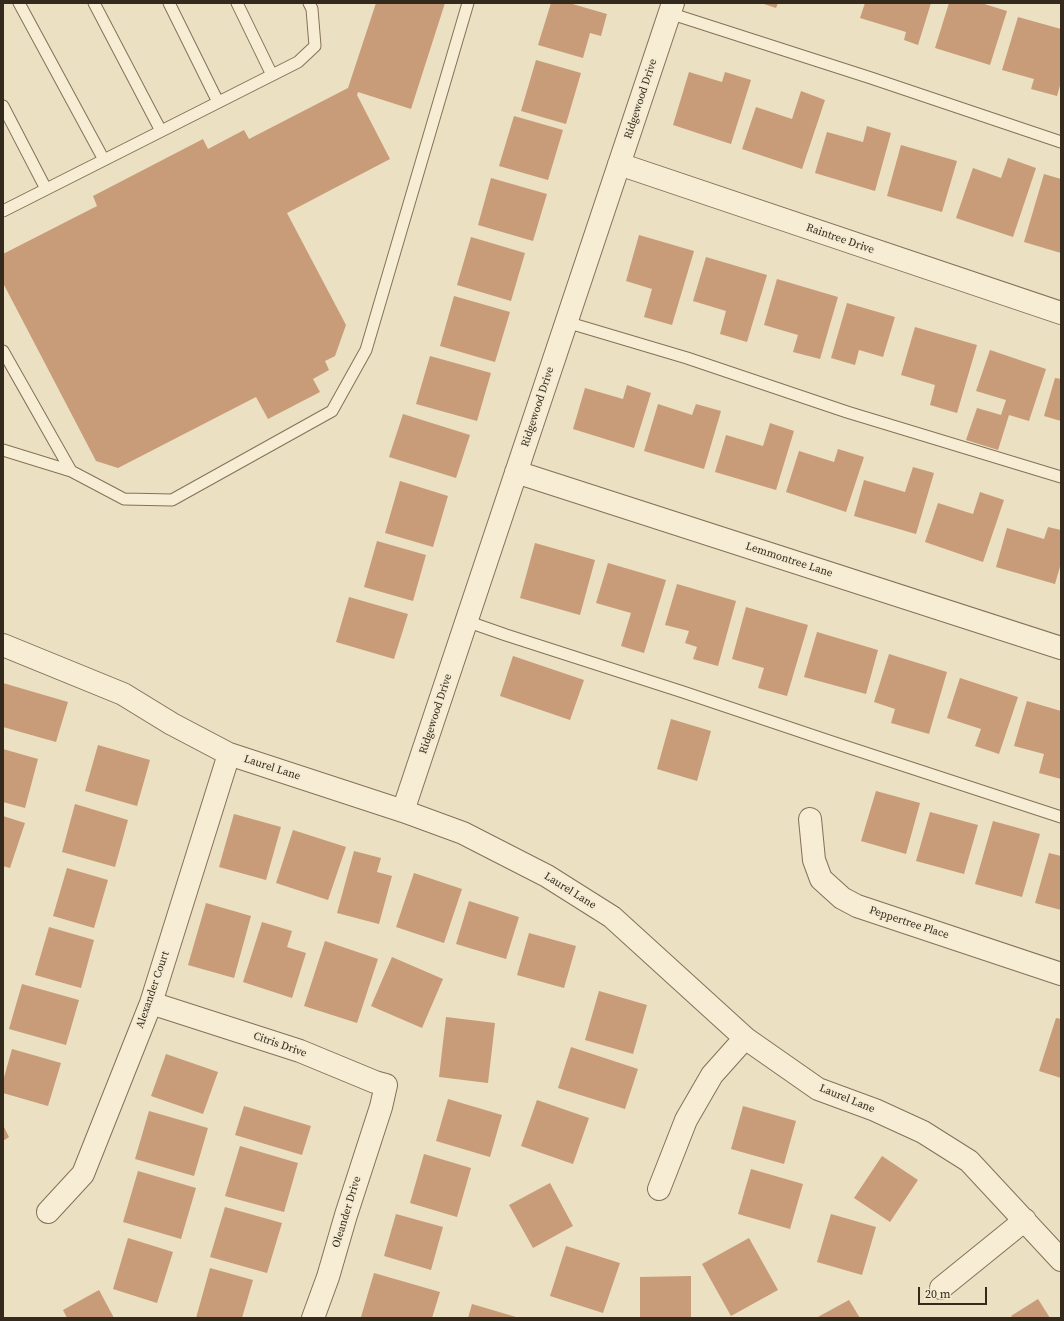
<!DOCTYPE html>
<style>
body{margin:0}
#map{position:relative;width:1064px;height:1321px;overflow:hidden;background:#ebe0c1;font-family:"Source Serif 4",serif}
canvas{display:block}
.frame{position:absolute;inset:0;border:4px solid #34291d;pointer-events:none}
.scale{position:absolute;left:918px;top:1287px;width:69px;height:18px;box-sizing:border-box;border:2px solid #34291d;border-top:0;padding-left:5px;font-size:12px;line-height:14px;white-space:nowrap;color:#34291d;-webkit-text-stroke:3px #f3ead0;paint-order:stroke}
</style>
<div id="map">
<canvas width="1064" height="1321"></canvas>
<div class="frame"></div>
<div class="scale">20 m</div>
</div>
<script>
const c = document.querySelector('canvas').getContext('2d');
c.lineJoin = 'round';
function paint(path, color) { c.fillStyle = color; c.fill(path, 'evenodd'); }
const shape = rows => new Path2D(rows.map(r => 'M' + r).join(''));
function trace(path, color, width, dash) { c.strokeStyle = color; c.lineWidth = width; c.lineCap = dash ? 'butt' : 'round'; c.setLineDash(dash || []); c.stroke(path); }
function write(font, color, halo, rows, align = 'center') {
  c.font = font + ' "Source Serif 4",serif'; c.lineWidth = 3.5; c.setLineDash([]); c.textBaseline = 'middle'; c.strokeStyle = halo; c.fillStyle = color; for (const [text, x, y, turn = 0] of rows) {
    c.save(); c.translate(x, y); c.rotate((+turn || 0) * Math.PI / 180); c.textAlign = isNaN(turn) ? turn : align; if (halo) c.strokeText(text, 0, 0); c.fillText(text, 0, 0); c.restore();
  }
}
paint(shape([
 [376,3,445,3,411,109,358,92,357,95,390,159,287,213,346,325,335,356,325,361,329,370,313,379,320,392,268,419,256,397,118,468,96,461,3,283,3,254,97,206,93,196,203,139,208,149,244,130,249,139,348,88],
 [551,3,569,3,607,14,601,36,590,33,583,58,538,45],
 [761,3,778,3,776,8],
 [865,3,931,3,918,45,904,40,906,32,860,18],
 [949,3,981,3,1007,11,990,65,935,48],
 [1018,17,1061,29,1061,82,1057,96,1031,89,1034,79,1002,70],
 [536,60,581,73,566,124,521,111],
 [689,72,722,82,725,72,751,80,731,144,673,125],
 [801,91,825,100,802,169,742,149,756,107,792,119],
 [514,116,563,130,548,180,499,166],
 [867,126,891,133,875,191,815,173,827,132,863,142],
 [901,145,957,161,942,212,887,196],
 [1008,158,1036,168,1013,237,956,218,973,168,1001,178],
 [1044,174,1061,179,1061,253,1024,242],
 [491,178,547,194,533,241,478,225],
 [639,235,694,251,672,325,644,317,652,289,626,281],
 [471,237,525,253,511,301,457,285],
 [706,257,767,275,747,342,720,334,726,311,693,301],
 [777,279,838,297,820,359,793,352,798,335,764,325],
 [454,296,510,312,495,362,440,346],
 [847,303,895,317,883,357,859,350,855,365,831,358],
 [915,327,977,345,957,413,930,405,935,385,901,375],
 [990,350,1046,369,1029,421,1009,415,998,450,966,440,977,408,1001,415,1006,400,976,391],
 [430,356,491,373,477,421,416,404],
 [1055,378,1061,379,1061,421,1044,416],
 [627,385,651,393,634,448,573,429,585,388,623,399],
 [658,404,692,415,696,404,721,411,704,469,644,451],
 [403,414,470,435,456,478,389,457],
 [770,423,794,431,776,490,715,472,726,435,763,446],
 [838,449,864,457,846,512,786,492,799,451,834,462],
 [913,467,934,473,916,534,854,516,864,480,905,492],
 [400,481,448,496,433,547,385,533],
 [980,492,1004,500,983,562,925,542,938,503,973,514],
 [1048,527,1061,530,1061,563,1055,584,996,567,1007,528,1044,539],
 [377,541,426,555,413,601,364,587],
 [535,543,595,560,580,615,520,598],
 [608,563,666,580,644,653,621,646,631,613,596,603],
 [677,584,736,601,718,666,693,659,697,647,685,643,689,631,665,625],
 [349,597,408,614,394,659,336,642],
 [746,607,808,625,787,696,758,688,764,668,732,659],
 [817,632,878,650,866,694,804,677],
 [889,654,947,672,929,734,891,723,895,709,874,702],
 [513,656,584,680,570,720,500,696],
 [960,678,1018,697,999,754,975,746,981,729,947,718],
 [3,683,68,702,56,742,3,727],
 [1027,701,1061,711,1061,779,1039,773,1044,754,1014,746],
 [671,719,711,731,697,781,657,769],
 [98,745,150,760,137,806,85,791],
 [3,749,38,759,25,808,3,802],
 [876,791,920,803,906,854,861,841],
 [75,804,128,820,115,867,62,852],
 [930,812,978,825,964,874,916,861],
 [234,814,281,827,266,880,219,867],
 [3,816,25,823,10,868,3,866],
 [993,821,1040,834,1022,897,975,884],
 [293,830,346,847,328,900,276,883],
 [354,851,381,858,377,872,392,876,379,924,337,913],
 [1049,853,1061,856,1061,910,1035,903],
 [67,868,108,880,94,928,53,916],
 [414,873,462,889,444,943,396,927],
 [469,901,519,917,506,959,456,944],
 [206,903,251,916,234,978,188,965],
 [262,922,292,931,287,947,306,953,292,998,243,982],
 [49,927,94,940,81,988,35,975],
 [529,933,576,946,564,988,517,975],
 [325,941,378,959,357,1023,304,1006],
 [392,957,443,979,422,1028,371,1006],
 [22,984,79,1000,66,1045,9,1029],
 [599,991,647,1005,633,1054,585,1040],
 [446,1017,495,1023,488,1083,439,1077],
 [1056,1018,1061,1019,1061,1078,1039,1071],
 [571,1047,638,1069,625,1109,558,1088],
 [12,1049,61,1063,48,1106,3,1093,3,1081],
 [166,1054,218,1072,203,1114,151,1096],
 [448,1099,502,1115,490,1157,436,1141],
 [537,1100,589,1118,573,1164,521,1146],
 [244,1106,311,1126,302,1155,235,1135],
 [743,1106,796,1121,784,1164,731,1149],
 [149,1111,208,1128,194,1176,135,1159],
 [3,1125,9,1137,3,1141],
 [240,1146,298,1163,284,1212,225,1196],
 [424,1154,471,1168,457,1217,410,1203],
 [882,1156,918,1180,890,1222,854,1198],
 [751,1169,803,1184,790,1229,738,1214],
 [138,1171,196,1188,181,1239,123,1222],
 [550,1183,573,1226,533,1248,509,1205],
 [225,1207,282,1223,267,1273,210,1257],
 [396,1214,443,1227,431,1270,384,1256],
 [831,1214,876,1227,862,1275,817,1262],
 [128,1238,173,1252,157,1303,113,1289],
 [749,1238,778,1290,731,1316,702,1264],
 [566,1246,620,1263,603,1313,550,1296],
 [210,1268,253,1280,242,1318,196,1318],
 [374,1273,440,1292,432,1318,361,1317],
 [691,1276,691,1318,640,1318,640,1277],
 [99,1290,114,1318,67,1318,63,1310],
 [1038,1299,1050,1318,1013,1318,1011,1316],
 [849,1300,860,1318,816,1318],
 [472,1304,516,1317,515,1318,468,1318]
]), '#c89b79');
const service = shape([
 [19,3,104,160],
 [94,3,161,131],
 [169,3,218,102],
 [237,3,272,75],
 [669,13,871,78,1061,142],
 [3,106,46,189],
 [3,211,298,62,315,46,312,9,309,3],
 [566,322,687,358,847,412,1061,477],
 [3,351,71,471,124,499,172,500,332,411,366,350,468,3],
 [3,450,71,471],
 [466,621,506,635,683,692,835,743,1061,817]
]);
const minor = shape([
 [619,164,1061,313],
 [516,472,1061,648],
 [3,645,123,694,172,724,229,754,403,811,463,833,547,876,612,917,745,1038,818,1089,875,1110,923,1132,969,1161,1061,1260],
 [403,811,673,3],
 [810,819,814,860,821,879,842,898,857,906,1061,974],
 [151,1003,300,1051,375,1082,386,1085,381,1107,346,1215,328,1277,313,1318],
 [659,1189,686,1120,712,1075,745,1038],
 [48,1212,83,1174,151,1003,229,754],
 [941,1288,1025,1220]
]);
trace(service, '#84715a', 13);
trace(minor, '#84715a', 24);
trace(service, '#f7edd4', 11);
trace(minor, '#f7edd4', 22);
write('11px', '#34291d', '#f3ead0', [
 ["Ridgewood Drive",641,99,-72],
 ["Raintree Drive",840,239,19],
 ["Ridgewood Drive",538,407,-72],
 ["Lemmontree Lane",789,560,18],
 ["Ridgewood Drive",436,714,-72],
 ["Laurel Lane",272,768,18],
 ["Laurel Lane",570,891,32],
 ["Peppertree Place",909,923,18],
 ["Alexander Court",153,990,-71],
 ["Citris Drive",280,1045,19],
 ["Laurel Lane",847,1099,22],
 ["Oleander Drive",347,1212,-73]
]);
</script>
